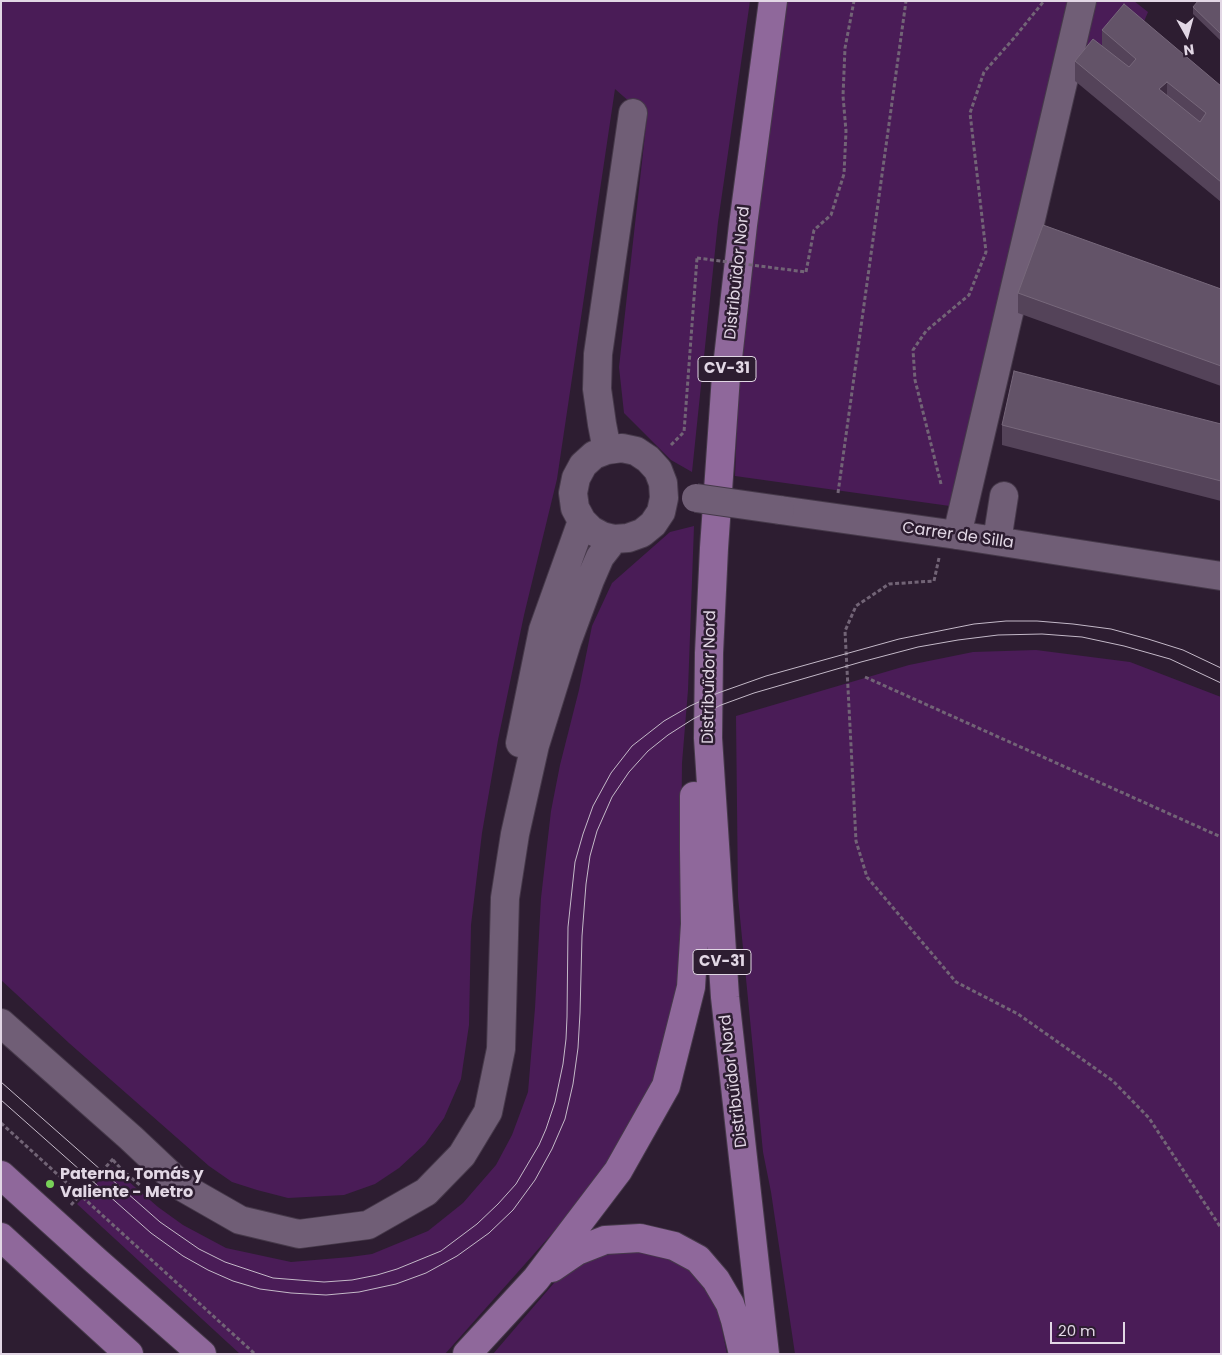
<!DOCTYPE html>
<meta charset="utf-8">
<style>
body{margin:0}
#map{position:relative;width:1222px;height:1355px;overflow:hidden;background:#2d1d31;font-family:Poppins,sans-serif}
canvas{display:block}
.frame{position:absolute;inset:0;border:2px solid #e2d7e5;pointer-events:none}
.north{position:absolute;left:1162px;top:10px;width:50px;height:50px;-webkit-text-stroke:4px #2d1d31;paint-order:stroke;rotate:173deg;font-size:14px;font-weight:700;line-height:20px;text-align:center;color:#e2d7e5}
.north::after{content:'';display:block;margin:auto;width:18px;height:22px;background:#e2d7e5;clip-path:polygon(50% 0,100% 100%,50% 72%,0 100%)}
.scale{position:absolute;left:1050px;top:1322px;width:75px;height:22px;box-sizing:border-box;border:2px solid #e2d7e5;border-top:0;padding-left:6px;font-size:15px;line-height:18px;white-space:nowrap;color:#e2d7e5;-webkit-text-stroke:4px #2d1d31;paint-order:stroke}
</style>
<div id="map">
<canvas width="1222" height="1355"></canvas>
<div class="frame"></div>
<div class="north">N</div>
<div class="scale">20 m</div>
</div>
<script>
const c = document.querySelector('canvas').getContext('2d');
c.lineJoin = 'round';
function paint(path, color) { c.fillStyle = color; c.fill(path, 'evenodd'); }
const shape = rows => new Path2D(rows.map(r => 'M' + r).join(''));
function trace(path, color, width, dash) { c.strokeStyle = color; c.lineWidth = width; c.lineCap = dash ? 'butt' : 'round'; c.setLineDash(dash || []); c.stroke(path); }
function write(font, color, halo, rows, align = 'center') {
  c.font = font + ' Poppins,sans-serif'; c.lineWidth = 5; c.setLineDash([]); c.textBaseline = 'middle'; c.strokeStyle = halo; c.fillStyle = color; for (const [text, x, y, turn = 0] of rows) {
    c.save(); c.translate(x, y); c.rotate((+turn || 0) * Math.PI / 180); c.textAlign = isNaN(turn) ? turn : align; if (halo) c.strokeText(text, 0, 0); c.fillText(text, 0, 0); c.restore();
  }
}
paint(shape([
 [1,1,750,1,718,222,692,472,671,460,624,413,619,367,647,117,615,89,557,479,524,615,498,740,482,833,471,925,469,1025,461,1079,444,1118,425,1144,399,1168,375,1184,344,1195,288,1198,257,1190,232,1182,209,1166,69,1043,1,980],
 [787,1,1080,1,957,507,735,476,739,375,776,72],
 [1092,1,1134,1,1148,12,1138,36,1075,81],
 [694,526,688,690,682,763,681,861,682,972,655,1087,605,1174,445,1354,240,1354,77,1204,112,1167,158,1207,183,1225,226,1248,291,1262,350,1257,372,1254,428,1231,463,1203,496,1165,512,1135,528,1092,535,1008,541,898,551,811,560,765,579,690,592,626,612,583,670,532],
 [1036,650,1130,662,1221,697,1221,1354,795,1354,771,1192,763,1152,738,897,736,716,909,665,973,652],
 [638,1247,680,1261,702,1282,718,1309,727,1354,493,1354,560,1276,590,1256]
]), '#4a1c57');
const minor = shape([
 [607,450,602,424,597,389,598,354,633,113],
 [780,510,957,535,1221,576],
 [957,535,1082,1],
 [997,541,1004,496],
 [520,743,543,630,582,521],
 [1,1023,131,1138,184,1188,240,1220,299,1234,368,1225,426,1192,462,1155,488,1112,501,1049,505,898,515,834,535,745,567,642,590,580,600,557,614,539,628,538,642,533,653,524,661,512,664,498,663,483,658,470,648,459,636,451,622,448,607,450,594,455,583,465,576,478,573,493,575,508,582,521,591,530,602,536,614,539]
]);
const major = shape([
 [1,1175,95,1260,202,1354],
 [1,1237,129,1354],
 [552,1268,577,1251,605,1240,640,1238,674,1246,698,1259,716,1280,730,1304,735,1320,743,1354],
 [467,1354,536,1279,618,1171,666,1086,691,987,695,924,694,850,694,796],
 [765,1354,725,997,708,738,709,653,714,548,726,376,743,225,773,1]
]);
trace(minor, '#46394a', 30);
trace(major, '#46394a', 30);
trace(shape([
 [806,272,814,230,831,215,844,174,846,131,843,96,845,48,854,1],
 [671,445,684,432,697,258],
 [941,484,915,380,913,350,926,331,969,295,986,252,970,113,984,72,1014,38,1044,1],
 [838,493,906,1],
 [939,558,934,581,889,584,856,606,845,631,856,841,867,877,956,982,1018,1014,1113,1081,1149,1118,1221,1228],
 [865,677,1221,837],
 [1,1123,255,1354],
 [113,1160,121,1169,141,1186],
 [71,1205,114,1158]
]), '#726476', 3, [4, 2.5]);
trace(minor, '#705e76', 28);
trace(major, '#8f689b', 28);
trace(shape([
 [1,1082,160,1222,199,1249,225,1262,273,1278,324,1282,352,1280,377,1275,397,1269,441,1251,477,1224,498,1204,516,1184,539,1145,546,1129,555,1102,563,1064,566,1039,567,1017,568,927,575,862,583,834,593,806,611,773,632,746,664,721,690,706,718,693,766,676,899,639,974,624,1006,621,1037,621,1073,624,1111,629,1148,639,1183,650,1221,668],
 [1,1100,151,1233,183,1256,208,1270,233,1281,260,1289,291,1293,326,1295,359,1292,396,1284,426,1273,457,1256,489,1233,513,1210,535,1180,552,1149,565,1119,573,1084,578,1048,580,1013,582,936,586,884,590,856,597,831,612,797,629,772,648,751,668,735,693,719,721,705,754,693,861,662,918,647,958,640,998,635,1042,634,1082,637,1124,646,1170,659,1221,683]
]), '#c4b9c8', 1);
const minorBridge = shape([
 [696,498,780,510]
]);
trace(minorBridge, '#46394a', 30, []);
trace(shape([
 [697,258,806,272]
]), '#726476', 3, [4, 2.5]);
trace(minorBridge, '#705e76', 28);
paint(shape([
 [1221,1,1221,41,1193,14,1193,7],
 [1102,30,1221,86,1221,202,1075,81,1075,61,1102,46],
 [1221,289,1221,386,1018,313,1018,293],
 [1221,424,1221,501,1002,445,1002,425]
]), '#544359');
paint(shape([
 [1167,82,1167,102,1159,89]
]), '#3e2d42');
const building = shape([
 [1198,1,1221,1,1221,34,1193,7,1198,1],
 [1124,4,1221,86,1221,182,1075,61,1093,39,1129,67,1136,59,1102,30,1124,4],
 [1167,82,1206,113,1200,122,1159,89,1167,82],
 [1043,225,1221,289,1221,366,1018,293,1043,225],
 [1014,371,1221,424,1221,481,1002,425,1014,371]
]);
paint(building, '#635368');
trace(building, '#77687b', 1);
for (const [x, y, r, color] of [
 [50,1184,5,"#78d158"]
]) { const dot = new Path2D(); dot.arc(x, y, r, 0, 2 * Math.PI); c.fillStyle = color; c.fill(dot); trace(dot, '#2d1d31', 2); }
for (const [x, y, w] of [
 [727,369,58],
 [722,962,58]
]) { const box = new Path2D(); box.roundRect(x - w / 2, y - 12.5, w, 25, 4); c.fillStyle = '#2d1d31'; c.fill(box); trace(box, '#e2d7e5', 1); }
write('bold 15px', '#e2d7e5', null, [
 ["CV-31",727,369],
 ["CV-31",722,962]
]);
write('16px', '#e2d7e5', '#2d1d31', [
 ["Distribuïdor Nord",738,273,-84],
 ["Carrer de Silla",958,536,8],
 ["Distribuïdor Nord",710,677,-89],
 ["Distribuïdor Nord",734,1081,-97]
]);
write('bold 16px', '#e2d7e5', '#2d1d31', [
 ["Paterna, Tomás y",60,1175],
 ["Valiente - Metro",60,1193]
], 'left');
</script>
